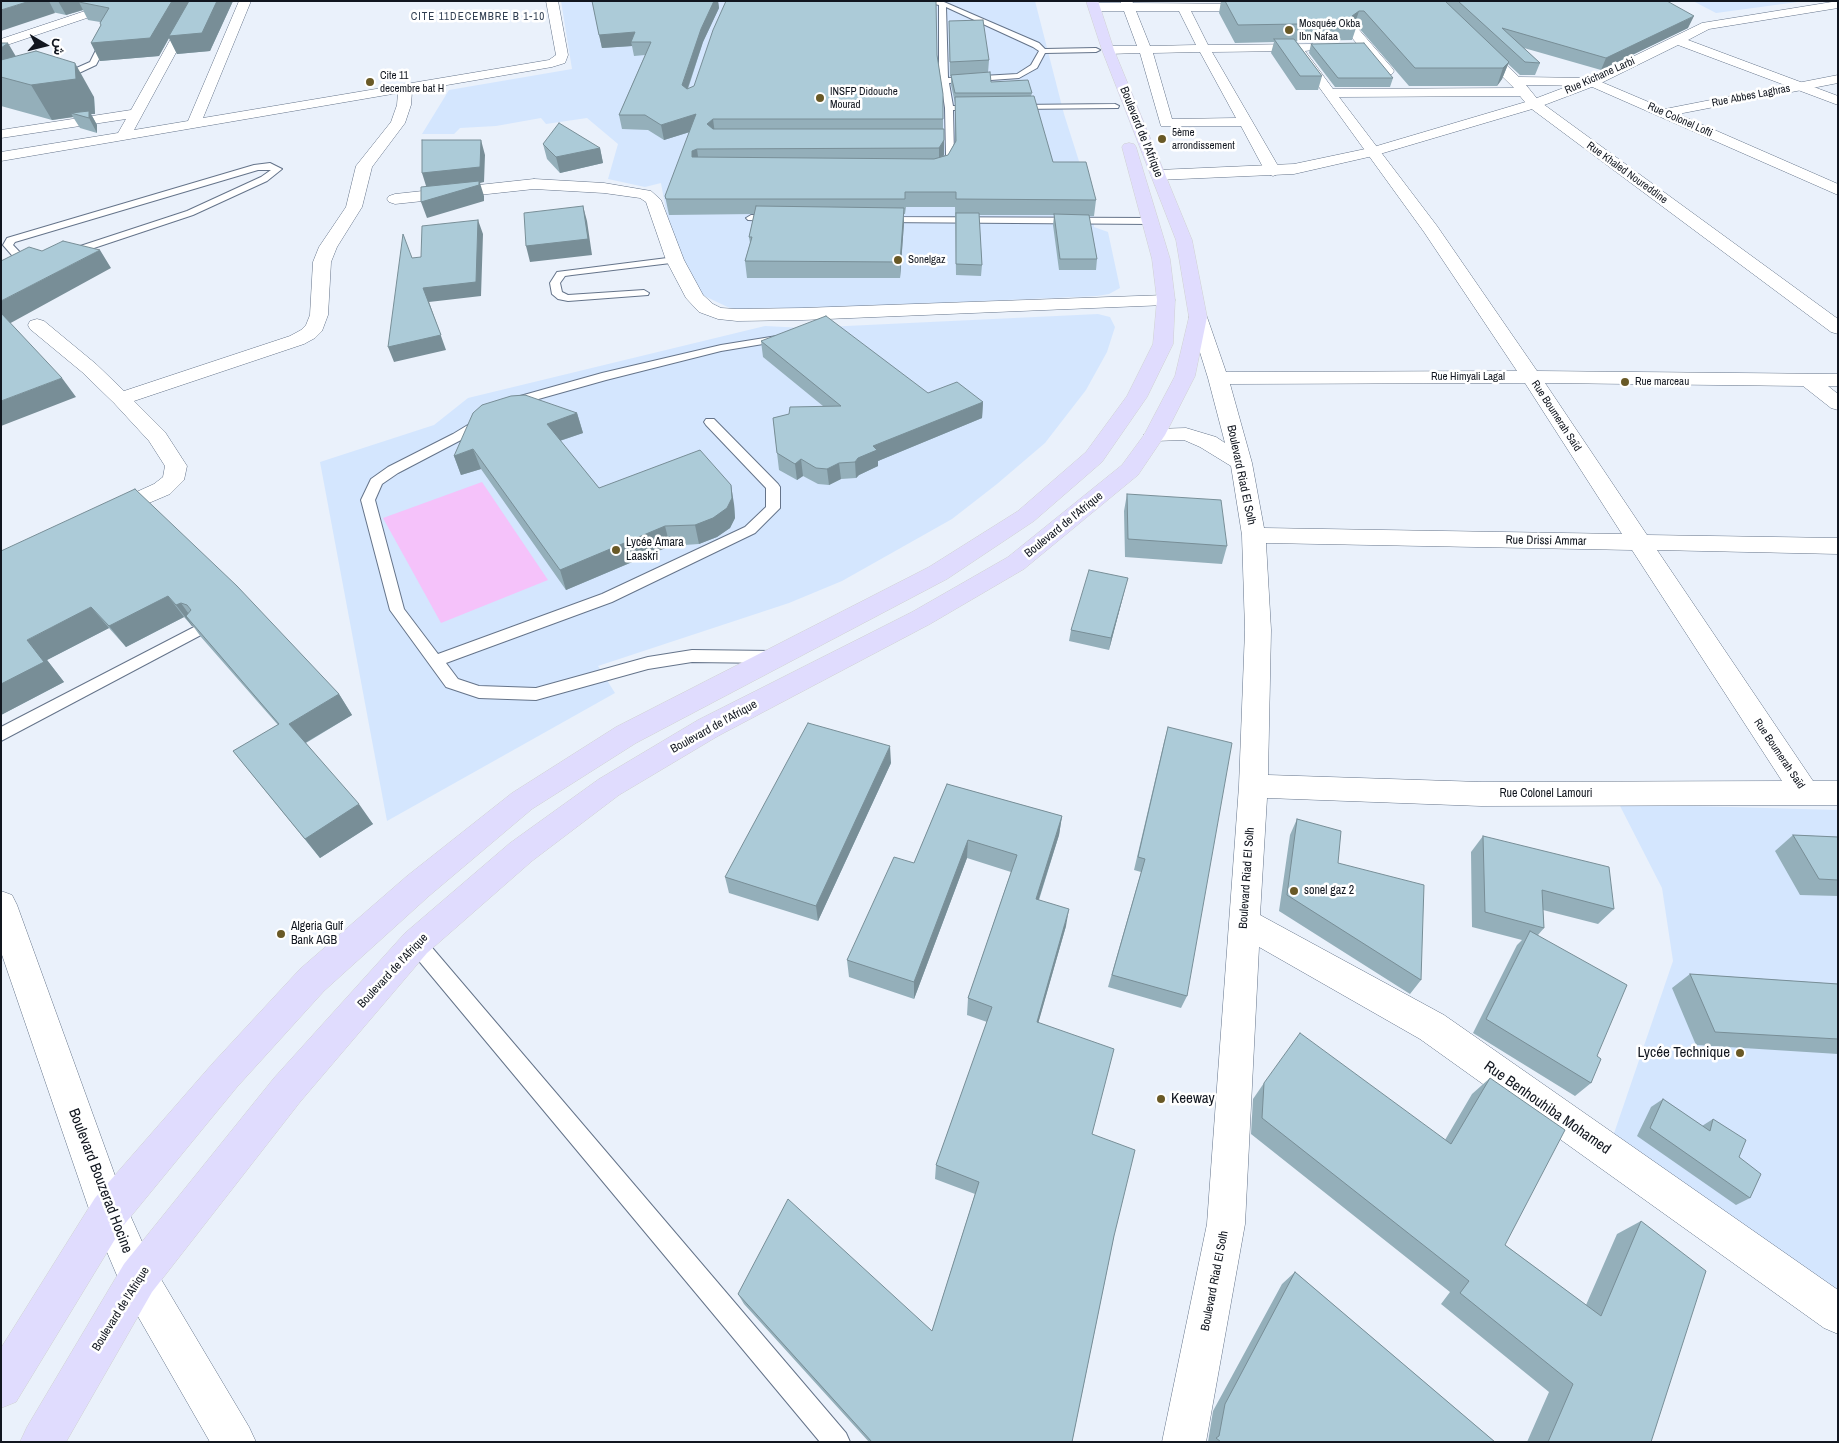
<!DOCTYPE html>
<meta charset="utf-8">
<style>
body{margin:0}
#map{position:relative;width:1839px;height:1443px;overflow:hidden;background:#eaf1fb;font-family:"Archivo Narrow",Vazirmatn,sans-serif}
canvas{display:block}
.frame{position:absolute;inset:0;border:2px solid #11161f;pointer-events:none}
.north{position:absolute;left:20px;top:20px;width:50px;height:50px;-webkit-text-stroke:4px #fff;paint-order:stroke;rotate:98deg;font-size:14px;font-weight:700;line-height:20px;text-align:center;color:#11161f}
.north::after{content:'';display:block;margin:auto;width:18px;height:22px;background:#11161f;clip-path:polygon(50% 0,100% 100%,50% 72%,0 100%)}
</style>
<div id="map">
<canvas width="1839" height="1443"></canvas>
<div class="frame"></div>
<div class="north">ش</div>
</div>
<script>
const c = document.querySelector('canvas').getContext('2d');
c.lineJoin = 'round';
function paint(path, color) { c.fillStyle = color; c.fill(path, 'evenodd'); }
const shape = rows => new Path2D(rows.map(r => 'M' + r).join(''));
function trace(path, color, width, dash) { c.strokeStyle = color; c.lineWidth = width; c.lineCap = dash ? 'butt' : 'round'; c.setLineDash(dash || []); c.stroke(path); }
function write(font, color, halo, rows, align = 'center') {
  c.font = font + ' "Archivo Narrow",sans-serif'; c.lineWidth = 5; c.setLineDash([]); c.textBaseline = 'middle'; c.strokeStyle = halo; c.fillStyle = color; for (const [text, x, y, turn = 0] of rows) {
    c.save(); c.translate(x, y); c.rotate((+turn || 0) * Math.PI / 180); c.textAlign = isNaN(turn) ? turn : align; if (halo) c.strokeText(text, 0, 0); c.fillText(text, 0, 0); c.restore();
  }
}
paint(shape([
 [561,1,1035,1,1064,114,1084,177,1094,218,1094,227,1108,232,1120,288,1109,294,1097,296,738,312,694,291,669,227,661,183,645,187,608,179,618,144,587,118,546,124,541,118,496,126,460,128,454,134,422,134,449,90,572,69],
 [1693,1,1805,1,1716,13],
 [1098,314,1110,317,1115,327,1107,352,1086,390,1045,443,997,484,952,519,842,581,789,603,598,666,615,693,387,821,320,462,434,425,468,398,765,326,804,328],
 [1619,804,1838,810,1838,1303,1610,1145,1673,961,1662,888]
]), '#d4e6fe');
paint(shape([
 [482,482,548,580,441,623,383,518]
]), '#f5c2fa');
const service = shape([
 [920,1,944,2,1039,43,1045,49,1096,48,1100,50,1096,52,1045,53,1037,68,1019,78,949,83,953,106,977,106,981,108,977,110,953,110,954,155,950,165,943,170,937,170,935,168,943,162,946,155,945,108,939,69,939,5,920,1],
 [946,7,1033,47,1039,51,1031,65,1017,74,948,78,946,7],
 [101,40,108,42,96,65,62,81,56,81,56,77,90,62,101,40],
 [1115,104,1119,106,1118,108,1017,109,1013,107,1017,105,1115,104],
 [270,163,282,169,267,181,193,215,70,256,62,256,61,254,62,252,187,211,261,177,271,170,258,170,15,242,13,245,31,264,32,266,31,268,23,268,3,245,7,238,254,165,270,163],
 [751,215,776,215,781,218,776,221,748,220,746,218,751,215],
 [883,217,1151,218,1156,221,1151,224,880,222,880,218,883,217],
 [675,257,680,260,679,262,572,275,565,276,560,283,562,292,568,295,644,290,649,293,648,295,568,301,558,299,552,294,550,283,557,272,675,257],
 [783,335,789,338,787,340,721,351,606,380,510,407,504,403,506,400,602,373,721,345,783,335],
 [481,417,485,418,487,421,485,424,461,440,398,473,382,484,375,500,404,609,438,654,602,594,745,527,766,507,766,488,706,425,704,422,706,419,714,419,778,484,780,487,780,508,755,533,612,602,446,663,458,679,479,686,536,688,648,657,692,650,772,651,777,653,780,657,777,661,772,663,692,662,648,669,536,700,479,698,446,687,390,610,361,500,371,479,388,467,453,434,481,417],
 [196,626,201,627,204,631,201,635,1,741,1,727,196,626],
 [416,934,423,937,846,1433,850,1442,820,1442,409,949,406,943,409,937,416,934]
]);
const minor = shape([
 [115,1,133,1,131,3,1,47,1,39,115,1],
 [192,1,204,1,134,130,188,121,239,1,251,1,203,118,549,60,556,55,546,1,558,1,568,55,565,63,552,67,412,91,411,105,405,123,372,167,362,207,337,247,331,262,328,315,322,331,315,338,304,344,134,401,165,432,187,466,184,480,170,494,109,520,101,518,98,513,101,508,154,484,163,477,165,466,149,441,114,403,82,372,30,329,28,325,30,321,37,319,44,321,96,364,124,391,290,336,301,330,306,325,310,315,313,262,319,247,346,207,356,166,391,122,397,105,398,93,1,161,1,152,118,133,126,119,1,138,1,130,131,110,192,1],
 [1120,1,1132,1,1133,3,1261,4,1263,7,1257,11,1191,11,1208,45,1313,44,1315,47,1313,50,1305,51,1333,89,1514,88,1426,1,1439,1,1519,77,1592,78,1665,109,1838,75,1838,83,1678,114,1838,184,1838,195,1590,86,1526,85,1539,101,1838,319,1838,334,1831,332,1529,107,1520,96,1339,97,1437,226,1537,371,1838,374,1838,386,1828,386,1838,394,1838,410,1831,408,1803,386,1545,383,1647,535,1838,538,1838,554,1657,550,1813,781,1838,781,1838,805,1481,806,1267,798,1260,915,1444,1015,1838,1290,1838,1334,1824,1328,1420,1039,1259,947,1245,1224,1206,1442,1162,1442,1207,1224,1239,786,1245,630,1242,535,1231,466,1200,447,1184,440,1154,441,1147,439,1143,435,1147,431,1154,429,1186,428,1216,437,1225,443,1208,378,1189,317,1191,313,1198,311,1205,313,1207,317,1226,372,1517,371,1424,232,1293,51,1212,52,1281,171,1278,174,1273,176,1268,174,1265,171,1241,126,1161,126,1140,53,1108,54,1102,50,1108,46,1137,46,1124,11,1094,11,1088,7,1094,3,1121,3,1120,1],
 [1136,11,1179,11,1196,45,1150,46,1136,11],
 [1200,52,1236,118,1172,119,1153,53,1200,52],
 [1525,383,1622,534,1264,528,1252,463,1230,384,1525,383],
 [1266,543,1632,550,1782,781,1481,782,1268,775,1271,630,1266,543],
 [1333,3,1337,4,1392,68,1394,71,1392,74,1382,74,1329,10,1327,7,1329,4,1333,3],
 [534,179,604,183,651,191,661,200,684,260,703,295,713,304,721,308,737,309,803,308,1166,295,1172,296,1175,300,1172,304,1166,305,803,320,737,321,718,319,699,312,686,298,666,260,646,202,640,198,604,193,534,189,395,204,389,202,387,199,389,196,395,194,534,179]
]);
const tertiary = shape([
 [1838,1,1838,8,1709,29,1688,40,1838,96,1838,105,1678,45,1597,85,1539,107,1373,156,1294,174,1158,180,1153,178,1150,175,1153,172,1158,170,1294,164,1370,148,1529,101,1587,79,1702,23,1838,1],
 [1,891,12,895,17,905,126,1206,152,1264,249,1427,256,1442,210,1442,124,1292,90,1212,1,952,1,891]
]);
const primary = shape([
 [1086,1,1098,1,1114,50,1192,240,1207,317,1195,376,1165,435,1138,475,1024,569,930,624,718,736,619,795,532,861,427,953,300,1102,152,1292,66,1442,20,1442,27,1427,124,1264,274,1078,405,933,510,843,599,779,698,720,912,612,1008,557,1122,465,1144,435,1175,376,1189,317,1176,240,1102,50,1086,1],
 [1129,143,1134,144,1136,147,1170,259,1175,300,1173,344,1147,397,1102,462,1034,521,947,579,636,743,532,809,429,896,324,991,237,1087,123,1226,16,1402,1,1408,1,1348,95,1198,213,1063,300,969,407,876,512,793,616,727,929,567,1018,511,1086,452,1127,396,1153,344,1157,300,1152,259,1122,147,1124,144,1129,143]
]);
trace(service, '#65748a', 2);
trace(minor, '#65748a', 1);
trace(tertiary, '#65748a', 1);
trace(primary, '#cfd0d2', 1);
paint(service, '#fff');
paint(minor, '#fff');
paint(tertiary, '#fff');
paint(primary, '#e0dcfe');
paint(shape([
 [1,1,233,1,210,51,177,54,169,38,159,56,100,61,91,43,101,25,100,22,88,20,83,10,66,15],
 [592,1,718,1,719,8,703,42,688,89,937,55,943,94,943,129,944,140,944,155,943,156,948,155,955,142,955,103,951,85,951,76,950,76,949,21,989,60,988,73,991,82,1032,93,1031,96,1053,162,1096,200,1094,216,1089,216,1097,259,1096,270,1059,270,1053,225,1054,215,979,215,982,265,981,276,956,275,955,207,906,207,905,214,904,214,904,223,900,278,747,278,745,261,750,243,749,237,754,214,669,215,665,196,690,132,664,140,648,130,622,129,619,115,645,55,634,56,632,46,602,48],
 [1221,1,1667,1,1688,28,1601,70,1524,48,1540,63,1535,75,1520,75,1508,64,1502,79,1497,86,1409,86,1359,28,1356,28,1352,40,1296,41,1322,76,1318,90,1296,90,1271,53,1274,42,1235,43,1219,13],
 [1,43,15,56,94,97,95,114,91,114,97,125,97,133,80,128,73,117,52,120,1,106],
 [1311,44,1393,78,1390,87,1335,87,1309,53],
 [543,144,600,148,603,163,560,173,547,159],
 [761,341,928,393,983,402,982,418,878,461,878,466,859,475,856,478,841,479,829,485,818,484,803,476,797,480,779,470,773,418,823,406,763,357],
 [577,413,583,433,560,441,599,488,734,504,735,518,730,528,717,537,699,544,670,546,566,590,481,469,461,475,454,456],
 [135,489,339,694,352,715,306,743,373,824,320,858,233,751,278,725,201,637,193,626,192,626,184,617,126,647,109,628,47,660,64,682,1,715],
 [1127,494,1227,546,1222,564,1125,557,1124,511],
 [1125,589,1109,650,1069,641,1071,630],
 [1168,727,1187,996,1181,1008,1108,987,1141,872,1134,870,1164,742],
 [891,763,818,921,729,893,725,877],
 [947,784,1062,816,1059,835,1039,900,1066,926,1038,1023,1092,1134,1114,1236,1072,1442,869,1442,744,1304,738,1294,932,1331,975,1194,935,1179,936,1165,987,1022,967,1015,968,998,1011,872,967,858,914,999,849,977,847,960,914,863],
 [1297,819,1421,980,1410,994,1279,911,1290,835],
 [1793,835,1838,837,1838,896,1800,895,1775,851],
 [1483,836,1614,909,1598,924,1543,910,1544,928,1538,935,1597,1056,1591,1083,1575,1096,1473,1033,1517,945,1522,940,1472,927,1471,852],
 [1690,974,1838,984,1838,1054,1696,1045,1672,988],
 [1490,1078,1505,1245,1586,1305,1617,1234,1641,1221,1651,1442,1527,1442,1549,1392,1441,1304,1450,1292,1251,1134,1253,1099,1264,1083,1445,1140,1472,1094],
 [1663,1099,1702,1126,1713,1119,1739,1157,1750,1198,1736,1205,1637,1136,1651,1107],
 [1295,1272,1495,1442,1208,1442,1213,1411,1282,1284]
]), '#94afba');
paint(shape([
 [30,1,49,1,55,13,1,31,1,10],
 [58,1,108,1,79,2,83,10,66,15],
 [172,1,233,1,210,51,177,54,169,38,159,56,100,61,91,43],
 [714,1,718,1,719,8,703,42,684,99,682,85,701,29],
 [1359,11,1355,23,1352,16],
 [1694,16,1688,28,1601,70,1606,58],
 [635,32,631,42,632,46,602,48,599,35],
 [8,43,28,77,1,77,1,48],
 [1509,62,1502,79,1497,86,1503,68],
 [75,63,94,97,95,114,91,114,97,125,97,133,89,118,71,113,73,117,52,120,31,85],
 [696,114,699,129,664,140,661,125],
 [713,119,715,134,707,124],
 [481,140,485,155,484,182,480,183,484,196,484,201,427,218,421,202,427,189,422,173],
 [944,140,944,155,939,163,939,148],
 [600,148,603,163,560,173,556,157],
 [697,149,699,164,692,157,692,151],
 [583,206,587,221,592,255,530,262,526,246],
 [904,208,904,223,900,278,900,262],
 [478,220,483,234,481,296,429,302,446,350,394,362,388,347,423,288],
 [100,250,111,268,7,325,1,316,1,301],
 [62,378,76,397,1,426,1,401],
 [983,402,982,418,878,461,878,466,859,475,856,478,855,462,858,458,873,446],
 [577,413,583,433,553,443,547,424],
 [473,449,481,469,461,475,454,456],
 [801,459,803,476,797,480,795,464],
 [839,463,841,479,829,485,827,469],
 [731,485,734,504,735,518,730,528,717,537,699,544,695,525],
 [665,526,670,546,566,590,560,570],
 [1128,578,1125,589,1109,650,1111,638],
 [168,596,184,617,126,647,109,626],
 [181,603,196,624,186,616,193,626,192,626,176,605],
 [91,607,109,628,47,660,64,682,1,715,1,684,27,640],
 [339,694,352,715,303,744,289,724],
 [890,746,891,763,818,921,816,906],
 [359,804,373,824,320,858,305,839],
 [1062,816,1059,835,1033,917,1036,899],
 [968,840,967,858,914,999,914,982],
 [1069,909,1066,926,1034,1038,1037,1022]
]), '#788e97');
const building = shape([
 [1,1,30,1,1,10,1,1],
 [83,1,172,1,150,38,91,43,101,25,100,23,109,8,79,2,83,1],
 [189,1,217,1,202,33,169,36,189,1],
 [592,1,714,1,701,29,682,85,687,89,694,86,713,30,726,1,936,1,937,55,943,94,943,119,713,119,707,124,713,129,944,129,944,140,939,148,697,149,692,151,692,157,934,159,948,155,956,141,955,97,1034,96,1053,162,1086,162,1096,200,956,199,956,192,905,192,905,199,666,199,665,196,696,114,661,125,645,115,619,115,651,42,631,42,635,32,599,35,592,1],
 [1225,1,1445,1,1509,62,1503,68,1415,68,1364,11,1359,11,1352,16,1357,23,1238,25,1225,1],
 [1458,1,1667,1,1694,16,1606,58,1502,28,1540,63,1525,62,1458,1],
 [983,20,989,60,950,62,949,21,983,20],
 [1274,39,1294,39,1322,76,1300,76,1274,39],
 [1,43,8,43,1,48,1,43],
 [1364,43,1393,78,1338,78,1311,44,1364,43],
 [36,51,75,63,76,79,31,85,1,77,1,60,36,51],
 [990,72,991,82,1028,80,1032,93,955,93,951,75,990,72],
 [89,111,89,118,71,113,89,111],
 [559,123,600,148,556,157,543,144,559,123],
 [422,140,481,140,480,167,422,173,422,140],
 [479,181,479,185,421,202,421,187,479,181],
 [583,206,588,239,526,246,524,213,583,206],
 [756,206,904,208,900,262,745,261,752,237,749,237,756,206],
 [956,213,979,213,982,265,956,264,956,213],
 [1054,214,1089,215,1097,259,1060,259,1054,214],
 [478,220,476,282,423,288,441,335,388,347,403,234,412,258,421,257,422,226,478,220],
 [63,241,100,250,1,301,1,261,29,247,42,251,63,241],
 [1,313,62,378,1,401,1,313],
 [826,316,928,393,957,382,983,402,873,446,877,450,858,458,855,462,839,463,827,469,816,468,801,459,795,464,777,453,773,418,789,414,790,407,841,406,761,341,826,316],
 [525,395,577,413,547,424,599,488,700,450,731,485,732,498,727,508,713,518,695,525,665,526,560,570,473,449,454,456,473,413,482,405,511,396,525,395],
 [135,489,237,586,339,694,289,724,359,804,305,839,233,751,279,724,186,616,191,610,187,605,181,603,176,605,168,596,109,626,91,607,27,640,44,662,1,684,1,551,135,489],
 [1127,494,1221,500,1227,546,1128,539,1127,494],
 [1089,570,1128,578,1111,638,1071,630,1089,570],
 [808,723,890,746,816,906,725,877,808,723],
 [1168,727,1232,743,1187,996,1112,975,1145,859,1138,857,1168,727],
 [947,784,1062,816,1036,899,1069,909,1037,1022,1114,1049,1092,1134,1135,1150,1114,1236,1072,1442,872,1442,738,1294,788,1199,932,1331,979,1182,936,1165,992,1007,968,998,1017,855,968,840,914,982,847,960,894,857,914,863,947,784],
 [1297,819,1341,831,1338,863,1424,885,1421,980,1287,895,1297,819],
 [1793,835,1838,837,1838,880,1819,879,1793,835],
 [1483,836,1609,867,1614,909,1542,890,1544,928,1485,912,1483,836],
 [1530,931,1627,985,1597,1056,1601,1059,1591,1083,1486,1019,1530,931],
 [1690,974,1838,984,1838,1039,1715,1032,1690,974],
 [1300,1033,1451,1144,1490,1078,1565,1130,1505,1245,1601,1316,1641,1221,1706,1271,1651,1442,1548,1442,1573,1384,1460,1293,1469,1281,1262,1118,1264,1083,1300,1033],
 [1663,1099,1710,1131,1713,1119,1746,1140,1739,1157,1761,1174,1750,1198,1650,1128,1663,1099],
 [1295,1272,1495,1442,1221,1442,1216,1438,1219,1436,1225,1404,1295,1272]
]);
paint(building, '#accbd8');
trace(building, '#788e97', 1);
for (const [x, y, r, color] of [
 [1289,30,5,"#695926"],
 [370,82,5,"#695926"],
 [820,98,5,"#695926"],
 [1162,139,5,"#695926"],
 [898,260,5,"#695926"],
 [1625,382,5,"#695926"],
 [616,550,5,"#695926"],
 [1294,891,5,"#695926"],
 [281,934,5,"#695926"],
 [1740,1053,5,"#695926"],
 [1161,1099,5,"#695926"]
]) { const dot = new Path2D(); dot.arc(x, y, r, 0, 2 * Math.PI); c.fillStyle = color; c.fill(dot); trace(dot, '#fff', 2); }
c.letterSpacing = '1px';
write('11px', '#303e51', '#fff', [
 ["CITE 11DECEMBRE B 1-10",478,17]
]);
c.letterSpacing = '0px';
write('11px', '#11161f', '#fff', [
 ["Mosquée Okba",1299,24],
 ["Ibn Nafaa",1299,37],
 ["Cite 11",380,76],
 ["decembre bat H",380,89],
 ["INSFP Didouche",830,92],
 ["Mourad",830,105],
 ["5ème",1172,133],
 ["arrondissement",1172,146],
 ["Sonelgaz",908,260],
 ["Rue marceau",1635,382]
], 'left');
write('11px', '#11161f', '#fff', [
 ["Rue Kichane Larbi",1600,76,-24],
 ["Rue Abbes Laghras",1751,96,-11],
 ["Rue Colonel Lofti",1680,120,24],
 ["Rue Khaled Noureddine",1627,173,36],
 ["Rue Himyali Lagal",1468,377],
 ["Rue Boumerah Saïd",1556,416,57],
 ["Rue Boumerah Saïd",1779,754,56]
]);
write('12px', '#11161f', '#fff', [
 ["Boulevard de l'Afrique",1141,132,68],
 ["Boulevard Riad El Solh",1241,475,78],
 ["Boulevard de l'Afrique",1064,525,-39],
 ["Rue Drissi Ammar",1546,541,1],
 ["Boulevard de l'Afrique",714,727,-29],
 ["Rue Colonel Lamouri",1546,794],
 ["Boulevard Riad El Solh",1247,878,-86],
 ["Boulevard de l'Afrique",393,971,-47],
 ["Boulevard Riad El Solh",1215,1281,-79],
 ["Boulevard de l'Afrique",121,1309,-58]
]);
write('12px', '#11161f', '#fff', [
 ["Lycée Amara",626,543],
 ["Laaskri",626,557],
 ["sonel gaz 2",1304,891],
 ["Algeria Gulf",291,927],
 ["Bank AGB",291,941]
], 'left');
write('15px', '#11161f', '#fff', [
 ["Lycée Technique",1730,1053],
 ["Keeway",1171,1099,"left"]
], 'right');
write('15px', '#11161f', '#fff', [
 ["Rue Benhouhiba Mohamed",1547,1108,35],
 ["Boulevard Bouzerad Hocine",100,1181,69]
]);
</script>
